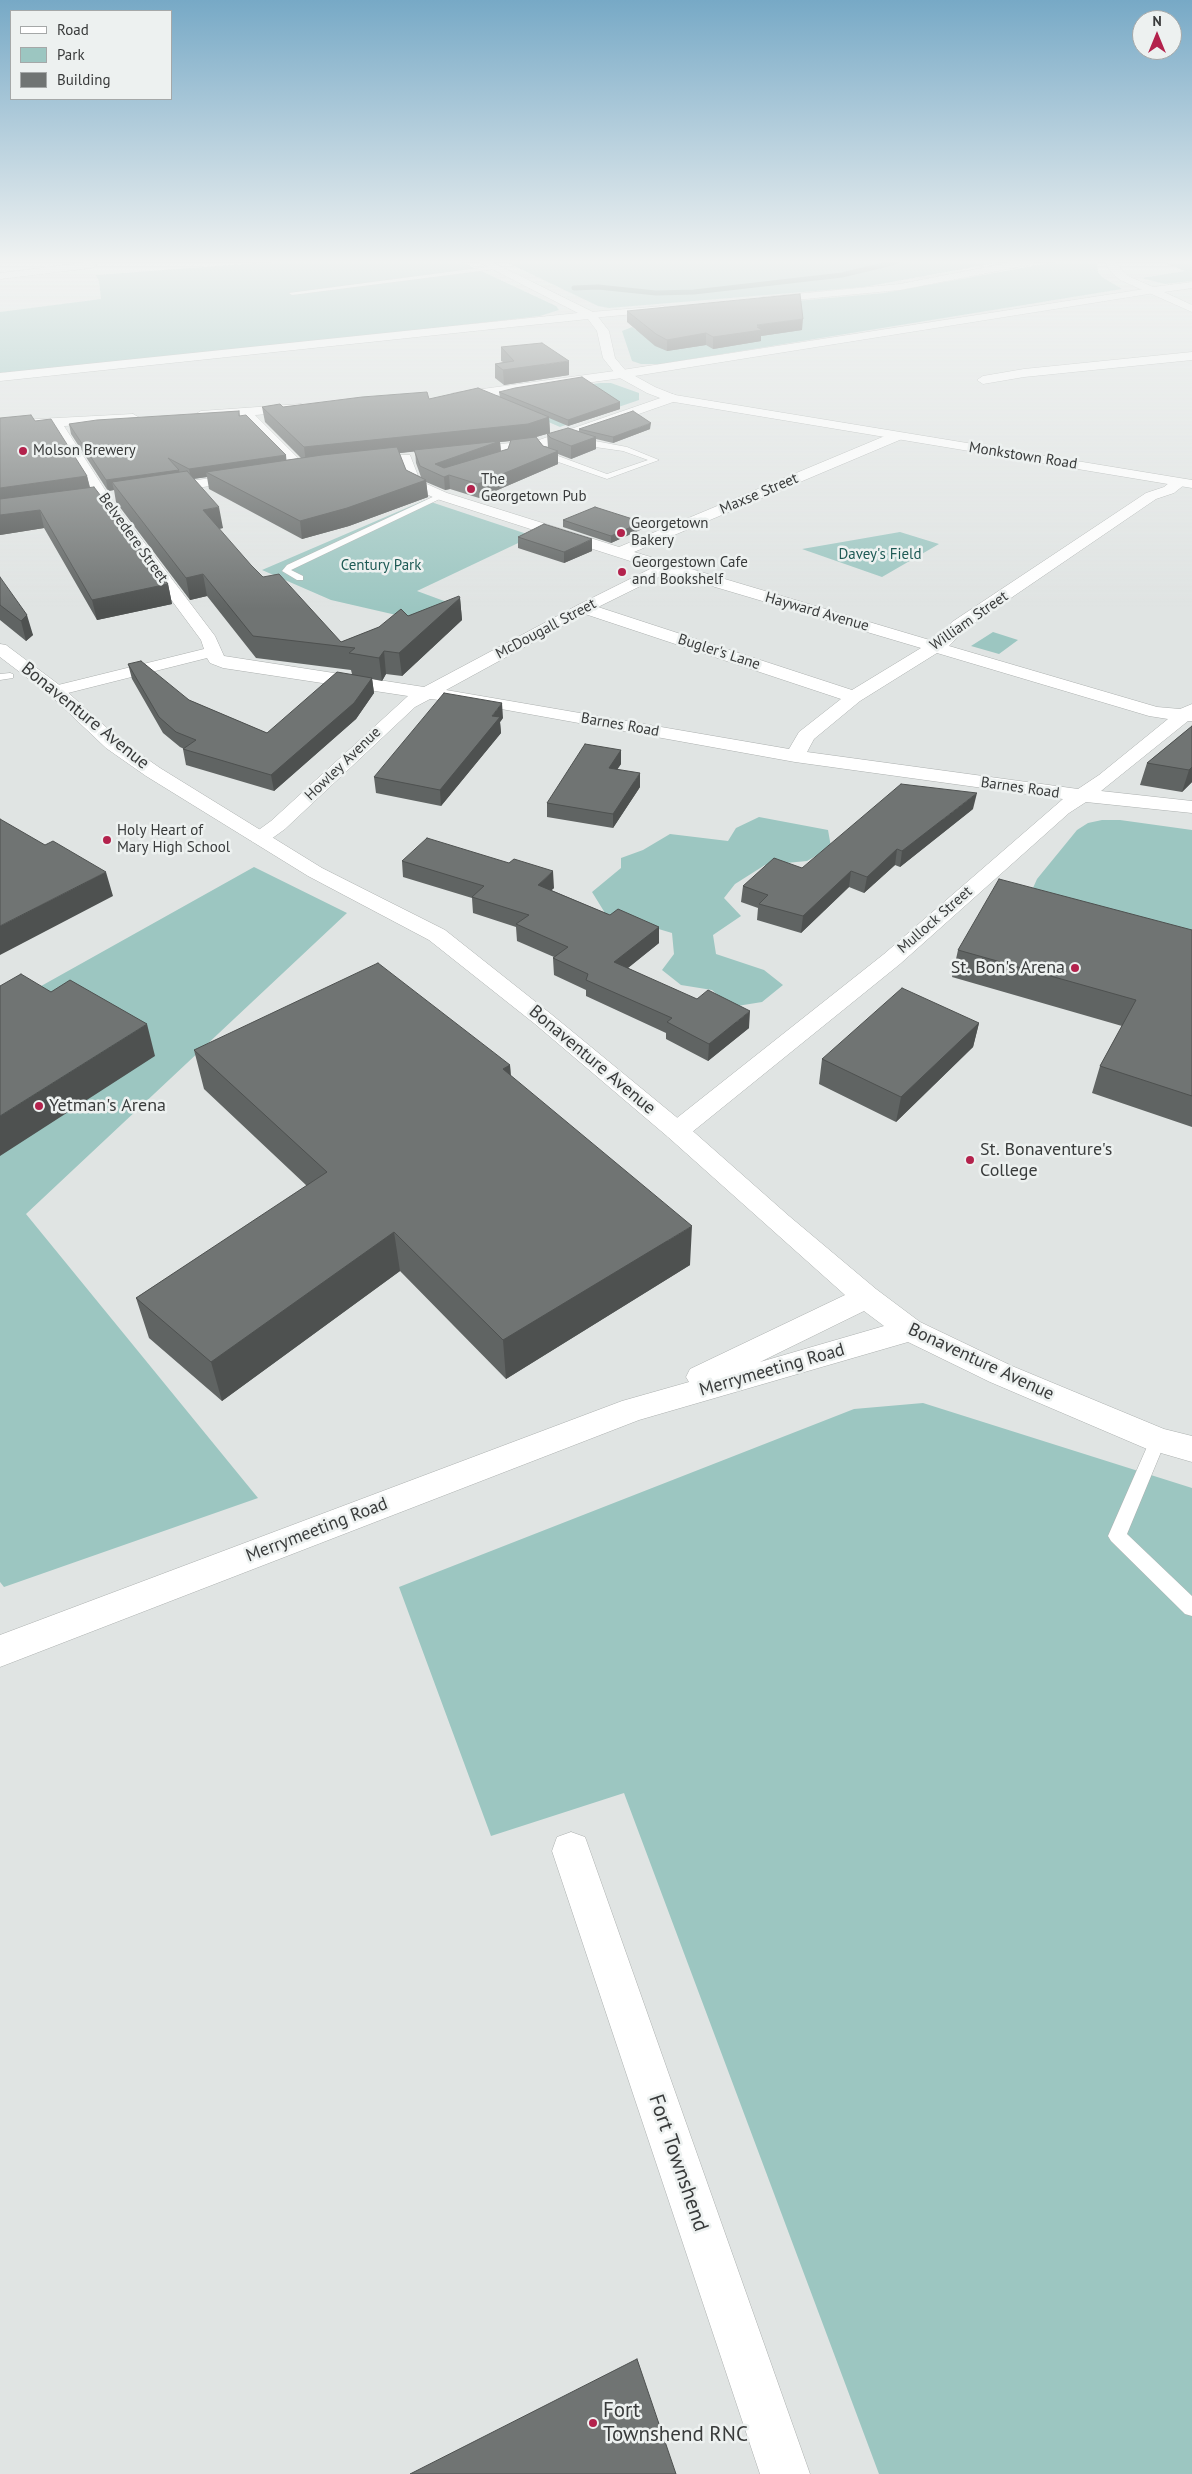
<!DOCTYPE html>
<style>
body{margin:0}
#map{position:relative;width:1192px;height:2474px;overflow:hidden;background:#e0e4e3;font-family:"PT Sans",sans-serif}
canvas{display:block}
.legend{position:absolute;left:10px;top:10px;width:162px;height:90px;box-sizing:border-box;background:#edf1f0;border:1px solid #a5a8a8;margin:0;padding:6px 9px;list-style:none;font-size:15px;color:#393b3b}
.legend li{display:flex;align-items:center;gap:10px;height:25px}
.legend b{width:25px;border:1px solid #a5a8a8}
.north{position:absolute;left:1132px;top:10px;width:50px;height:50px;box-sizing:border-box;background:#edf1f0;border:1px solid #a5a8a8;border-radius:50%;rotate:0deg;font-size:14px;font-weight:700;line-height:20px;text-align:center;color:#393b3b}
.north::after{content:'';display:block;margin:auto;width:18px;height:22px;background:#b3224c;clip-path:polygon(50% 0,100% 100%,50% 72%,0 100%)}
</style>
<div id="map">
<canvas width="1192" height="2474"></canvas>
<ul class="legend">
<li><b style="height:6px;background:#fff"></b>Road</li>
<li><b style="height:14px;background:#9cc6c1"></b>Park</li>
<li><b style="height:14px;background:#707473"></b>Building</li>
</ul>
<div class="north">N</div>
</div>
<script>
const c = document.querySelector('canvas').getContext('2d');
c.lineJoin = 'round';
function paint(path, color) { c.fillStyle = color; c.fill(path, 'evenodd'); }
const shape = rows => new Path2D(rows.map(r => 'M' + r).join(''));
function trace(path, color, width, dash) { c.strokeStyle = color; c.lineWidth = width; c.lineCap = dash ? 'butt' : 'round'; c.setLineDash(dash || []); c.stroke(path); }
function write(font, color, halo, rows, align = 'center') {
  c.font = font + ' "PT Sans",sans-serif'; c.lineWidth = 5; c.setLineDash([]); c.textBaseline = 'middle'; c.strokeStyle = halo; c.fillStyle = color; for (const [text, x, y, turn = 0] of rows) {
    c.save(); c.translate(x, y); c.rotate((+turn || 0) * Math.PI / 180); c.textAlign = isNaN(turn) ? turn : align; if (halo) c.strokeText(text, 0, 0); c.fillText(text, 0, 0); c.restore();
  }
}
paint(shape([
 [271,262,462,262,556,306,559,310,540,316,322,341,0,373,0,312,101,299,99,281,96,275],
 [506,262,1001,262,864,287,609,308,598,306],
 [1055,262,1097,262,1098,272,1102,277,1122,289,661,364,641,364,632,361,622,331,632,327,636,330,658,328,764,304,884,293],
 [1163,262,1192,262,1192,281,1165,284,1141,278,1185,271],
 [600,383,611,383,639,393,639,400,560,427,493,398],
 [425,500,533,536,417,591,455,605,418,620,331,600,262,570],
 [900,532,939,544,882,577,802,549],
 [993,632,1018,640,999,654,971,646],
 [759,817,828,830,831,847,807,861,765,865,735,884,724,898,741,916,713,935,716,954,764,970,783,985,762,1002,731,1007,712,990,681,985,662,970,674,954,672,933,605,913,592,892,621,868,621,858,643,850,670,834,728,841,736,828],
 [1102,820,1120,820,1192,830,1192,937,1033,888,1037,879,1077,830,1088,823],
 [254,867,347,913,26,1214,258,1498,4,1587,0,1582,0,1009],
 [923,1403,1192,1488,1192,2474,879,2474,624,1793,491,1836,399,1587,854,1409]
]), '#9cc6c1');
trace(shape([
 [574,288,598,287,656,293,694,292,842,275,896,262]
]), '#5d7d79', 5);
const lane = shape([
 [494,266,496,269,292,295,289,293,494,266],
 [579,438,627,447,659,460,607,479,544,457,538,449,545,447,550,453,607,474,648,460,623,451,595,447,576,442,576,438,579,438],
 [439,494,446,496,291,570,303,576,303,580,297,580,282,571,287,565,439,494],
 [10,673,13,674,13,678,0,680,0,674,10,673],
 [1158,1433,1164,1435,1166,1440,1127,1534,1192,1596,1192,1616,1185,1614,1111,1541,1108,1536,1150,1440,1152,1435,1158,1433]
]);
const street = shape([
 [89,262,97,265,92,268,0,279,0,273,89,262],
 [1012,262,1034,262,1029,265,900,290,763,303,758,300,763,297,900,284,1012,262],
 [1151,288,1155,289,1155,293,622,378,453,401,447,397,453,393,622,370,1151,288],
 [663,306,669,309,667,311,591,318,585,315,591,312,663,306],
 [1192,352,1192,360,1024,377,983,384,977,380,983,376,1024,369,1192,352],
 [672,394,676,395,678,398,676,401,547,446,521,451,462,456,455,452,462,448,539,440,672,394],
 [301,404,307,408,306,411,255,415,306,466,308,469,301,473,296,472,242,416,201,419,194,415,201,411,301,404],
 [133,414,140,418,138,421,64,426,109,496,215,636,224,656,424,687,578,605,652,568,437,499,409,486,398,458,400,455,410,455,420,481,447,493,619,547,892,433,902,433,904,436,902,439,634,552,933,641,940,636,952,622,1146,493,1164,487,1174,479,1184,479,1186,482,1184,485,1174,493,1156,499,964,630,949,646,1157,707,1180,709,1192,704,1192,721,1188,721,1101,791,1192,801,1192,813,1086,802,1069,813,900,964,686,1137,677,1140,668,1137,664,1131,668,1125,884,954,1063,799,795,762,468,703,430,699,415,707,285,829,267,842,260,844,253,842,250,838,253,834,271,821,408,696,223,668,210,663,207,658,56,696,50,695,47,691,50,687,204,649,201,640,96,498,51,426,0,429,0,421,133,414],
 [667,573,678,576,921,648,852,690,598,607,667,573],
 [585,614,841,699,799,732,789,749,446,690,585,614],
 [937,653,1149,716,1168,719,1099,775,1078,789,807,752,814,739,860,701,937,653],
 [246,473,251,474,253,477,251,480,162,493,155,489,162,485,246,473],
 [571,1832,585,1837,590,1851,810,2474,760,2474,552,1851,557,1837,571,1832]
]);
const secondary = shape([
 [478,262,492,262,595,313,609,331,615,358,626,371,655,387,675,395,1192,480,1192,488,668,401,647,393,618,377,603,358,597,331,588,319,0,381,0,373,578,313,478,262],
 [1105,262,1115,262,1128,276,1153,287,1192,282,1192,288,1164,292,1192,305,1192,312,1120,280,1110,271,1105,262],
 [0,644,6,645,62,687,120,740,160,768,322,868,445,930,551,1014,686,1125,789,1216,876,1289,920,1322,1012,1366,1164,1429,1192,1436,1192,1462,1147,1449,990,1382,908,1342,639,1420,0,1667,0,1635,622,1401,689,1382,686,1377,690,1369,845,1295,668,1137,535,1024,429,940,308,876,146,776,106,748,50,695,0,657,0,644],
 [864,1311,884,1326,760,1362,864,1311]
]);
trace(lane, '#acb0af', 1);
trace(street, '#acb0af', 1);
trace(secondary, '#acb0af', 1);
paint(lane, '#fff');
paint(street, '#fff');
paint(secondary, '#fff');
paint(shape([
 [627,311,802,330,761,336,761,341,713,349,706,345,667,351,655,346,627,322],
 [501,347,569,375,504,385,495,378,495,364,503,362,501,361],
 [499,392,620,402,620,409,568,426,549,418,550,433,536,437,543,446,548,447,547,434,579,431,579,429,650,429,613,443,596,439,596,449,571,459,558,454,558,464,479,498,450,489,445,490,426,482,428,497,349,526,302,539,209,489,207,477,194,479,223,528,219,529,251,565,263,577,341,642,408,616,460,598,462,620,402,676,386,674,382,681,372,679,374,693,356,719,274,791,186,765,183,749,184,749,180,747,163,733,132,679,128,664,189,700,267,733,352,674,351,670,256,658,207,596,190,600,116,502,114,490,108,491,71,434,69,424,239,411,240,416,286,455,286,460,301,458,265,422,262,407,283,407,429,399,500,397],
 [511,441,508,449,501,451,500,442],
 [415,451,416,463,421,477,406,470,399,453],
 [0,418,35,421,87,476,90,487,168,584,172,604,97,620,44,528,0,535],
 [563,520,642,529,611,543,563,527],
 [518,537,592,551,564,563,518,548],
 [0,577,33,635,26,641,0,620],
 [503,718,500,722,501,733,441,806,376,793,374,777],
 [1192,726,1192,782,1182,792,1140,785,1147,763],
 [621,750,621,764,617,769,640,787,613,828,547,817,547,803],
 [973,809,900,867,895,865,864,893,849,887,801,933,757,920,758,908,741,902,743,886,802,868],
 [402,861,554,888,551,890,610,915,659,927,659,943,628,968,749,1028,708,1061,666,1039,666,1033,586,996,586,990,554,975,553,958,554,957,517,941,516,927,473,913,472,898,403,877],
 [1192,930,1192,1127,1092,1093,1100,1066,1122,1026,952,977,958,950],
 [979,1023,973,1047,896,1122,819,1084,822,1059],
 [194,1050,510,1065,511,1076,690,1265,506,1379,400,1271,222,1401,149,1338,136,1298,307,1186,204,1089]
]), '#606463');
paint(shape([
 [803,319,802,330,761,336,761,341,713,349,713,337,757,325],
 [706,333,706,345,667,351,667,340],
 [569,361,569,375,504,385,503,370],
 [620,402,620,409,568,426,568,420],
 [549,417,550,433,529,439,500,442,501,454,441,475,435,464,495,443,306,463,304,447],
 [651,423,650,429,613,443,613,437],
 [596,437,596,449,571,459,571,446],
 [558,451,558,464,479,498,478,484],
 [286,455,287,466,206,472,207,477,191,479,189,469],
 [179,470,181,481,112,482,114,490,108,491,106,480],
 [449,475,450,489,445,490,444,477],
 [87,476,91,494,0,507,0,488],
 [426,480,428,497,349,526,302,539,300,521],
 [219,507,223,528,207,531,203,510],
 [40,510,44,528,0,535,0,515],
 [642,522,642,529,611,543,611,536],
 [592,539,592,551,564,563,564,552],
 [203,574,207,596,190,600,186,578],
 [168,584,172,604,97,620,92,600],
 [460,598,462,620,402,676,399,653],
 [27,615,33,635,26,641,21,621],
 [384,651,386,674,382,681,379,658],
 [372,678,374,693,356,719,274,791,271,775],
 [502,703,503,718,500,722,501,733,441,806,440,790,492,716],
 [621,750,621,764,609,782,609,768],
 [1192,767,1192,782,1182,792,1189,770],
 [640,773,640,787,613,828,613,814],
 [977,793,973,809,900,867,902,851],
 [897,849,895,865,864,893,867,877],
 [553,871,554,888,539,902,538,885],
 [851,871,849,887,801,933,803,916],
 [106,872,113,896,0,955,0,926],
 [659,927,659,943,614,979,614,962],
 [750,1011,749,1028,708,1061,709,1044],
 [979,1023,973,1047,896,1122,901,1097],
 [147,1024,155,1056,0,1156,0,1116],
 [510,1065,512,1104,503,1069],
 [692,1226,690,1265,506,1379,503,1340],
 [394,1232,400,1271,222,1401,211,1362]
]), '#4e5150');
const building = shape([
 [800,294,803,319,757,325,760,327,757,327,762,330,713,337,706,333,667,340,656,334,627,311,800,294],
 [542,343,569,361,503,370,495,364,514,361,501,347,542,343],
 [582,377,620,402,568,420,499,392,515,388,582,377],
 [478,388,549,417,528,424,304,447,262,407,280,404,283,407,362,397,427,392,429,399,478,388],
 [239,411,239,416,246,415,286,455,189,469,168,458,179,470,106,480,69,424,97,420,239,411],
 [633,411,651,423,613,437,579,429,633,411],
 [31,415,35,421,51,419,87,476,0,488,0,418,31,415],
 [568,428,596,437,571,446,551,438,547,434,568,428],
 [536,437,543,446,558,451,478,484,449,475,444,477,420,466,414,450,500,441,435,464,444,468,508,449,511,440,536,437],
 [397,447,406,470,426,480,347,508,300,521,206,472,322,455,397,447],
 [187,471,219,507,203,510,251,565,263,577,279,574,341,642,379,627,401,609,408,616,459,596,460,598,399,653,384,651,379,658,349,653,355,648,253,636,203,574,186,578,112,482,187,471],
 [94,487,168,584,92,600,40,510,0,515,0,499,94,487],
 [595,507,642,522,611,536,563,520,595,507],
 [544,524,592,539,564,552,518,537,544,524],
 [0,577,27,615,21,621,0,605,0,577],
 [141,661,189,700,267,733,337,672,372,678,354,703,271,775,183,749,196,740,176,732,159,717,128,664,141,661],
 [444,693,502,703,492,716,500,717,440,790,374,777,444,693],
 [1192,726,1192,767,1189,770,1147,763,1192,726],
 [585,744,621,750,609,768,640,773,613,814,547,803,585,744],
 [901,784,977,793,902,851,897,849,867,877,851,871,803,916,759,904,768,895,743,886,774,858,802,868,901,784],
 [0,819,45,845,53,841,106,872,0,926,0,819],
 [427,838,509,863,514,859,553,871,538,885,610,915,618,909,659,927,614,962,697,999,708,990,750,1011,709,1044,667,1022,672,1018,586,980,588,974,553,958,568,947,516,924,529,915,472,897,484,886,402,861,427,838],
 [999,879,1192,930,1192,1096,1100,1066,1136,1000,958,950,999,879],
 [378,963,510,1065,503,1069,692,1226,503,1340,394,1232,211,1362,136,1298,327,1172,194,1050,378,963],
 [21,974,51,992,70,980,147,1024,0,1116,0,986,21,974],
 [902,988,979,1023,901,1097,822,1059,902,988],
 [637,2359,676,2474,410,2474,637,2359]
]);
paint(building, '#707473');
trace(building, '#4e5150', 1);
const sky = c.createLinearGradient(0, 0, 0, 609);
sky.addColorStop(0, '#77a9c6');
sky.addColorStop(0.43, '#f1f3f2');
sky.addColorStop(1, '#f1f3f200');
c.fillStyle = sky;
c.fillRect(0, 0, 1192, 609);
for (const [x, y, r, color] of [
 [23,451,5,"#b3224c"],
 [471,489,5,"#b3224c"],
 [621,533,5,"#b3224c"],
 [622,572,5,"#b3224c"],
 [107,840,5,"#b3224c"],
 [1075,968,5,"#b3224c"],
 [39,1106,5,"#b3224c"],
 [970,1160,5,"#b3224c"],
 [593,2423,5,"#b3224c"]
]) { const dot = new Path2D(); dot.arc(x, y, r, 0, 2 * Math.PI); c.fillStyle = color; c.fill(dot); trace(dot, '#edf1f0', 2); }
write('15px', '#393b3b', '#edf1f0', [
 ["Molson Brewery",33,451],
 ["The",481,480],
 ["Georgetown Pub",481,497],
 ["Georgetown",631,524],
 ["Bakery",631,541],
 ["Georgestown Cafe",632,563],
 ["and Bookshelf",632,580],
 ["Holy Heart of",117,831],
 ["Mary High School",117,848]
], 'left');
write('15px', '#393b3b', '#edf1f0', [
 ["Monkstown Road",1023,456,9],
 ["Maxse Street",759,494,-23],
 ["Belvedere Street",133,538,54],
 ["Hayward Avenue",817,612,16],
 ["William Street",969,621,-35],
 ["McDougall Street",546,629,-28],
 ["Bugler's Lane",719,652,18],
 ["Barnes Road",620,725,10],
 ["Howley Avenue",343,764,-44],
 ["Barnes Road",1020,788,8],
 ["Mullock Street",935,920,-41]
]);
write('15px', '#1e5a55', '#edf1f0', [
 ["Davey's Field",880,555],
 ["Century Park",381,566]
]);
write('18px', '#393b3b', '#edf1f0', [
 ["Bonaventure Avenue",85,716,39],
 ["Bonaventure Avenue",592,1060,40],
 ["Bonaventure Avenue",981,1362,25],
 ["Merrymeeting Road",772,1370,-16],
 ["Merrymeeting Road",317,1530,-21]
]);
write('18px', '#393b3b', '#edf1f0', [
 ["St. Bon's Arena",1065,968,"right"],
 ["Yetman's Arena",49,1106],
 ["St. Bonaventure's",980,1150],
 ["College",980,1171]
], 'left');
write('21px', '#393b3b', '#edf1f0', [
 ["Fort Townshend",678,2163,71]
]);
write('21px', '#393b3b', '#edf1f0', [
 ["Fort",603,2411],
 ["Townshend RNC",603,2435]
], 'left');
</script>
